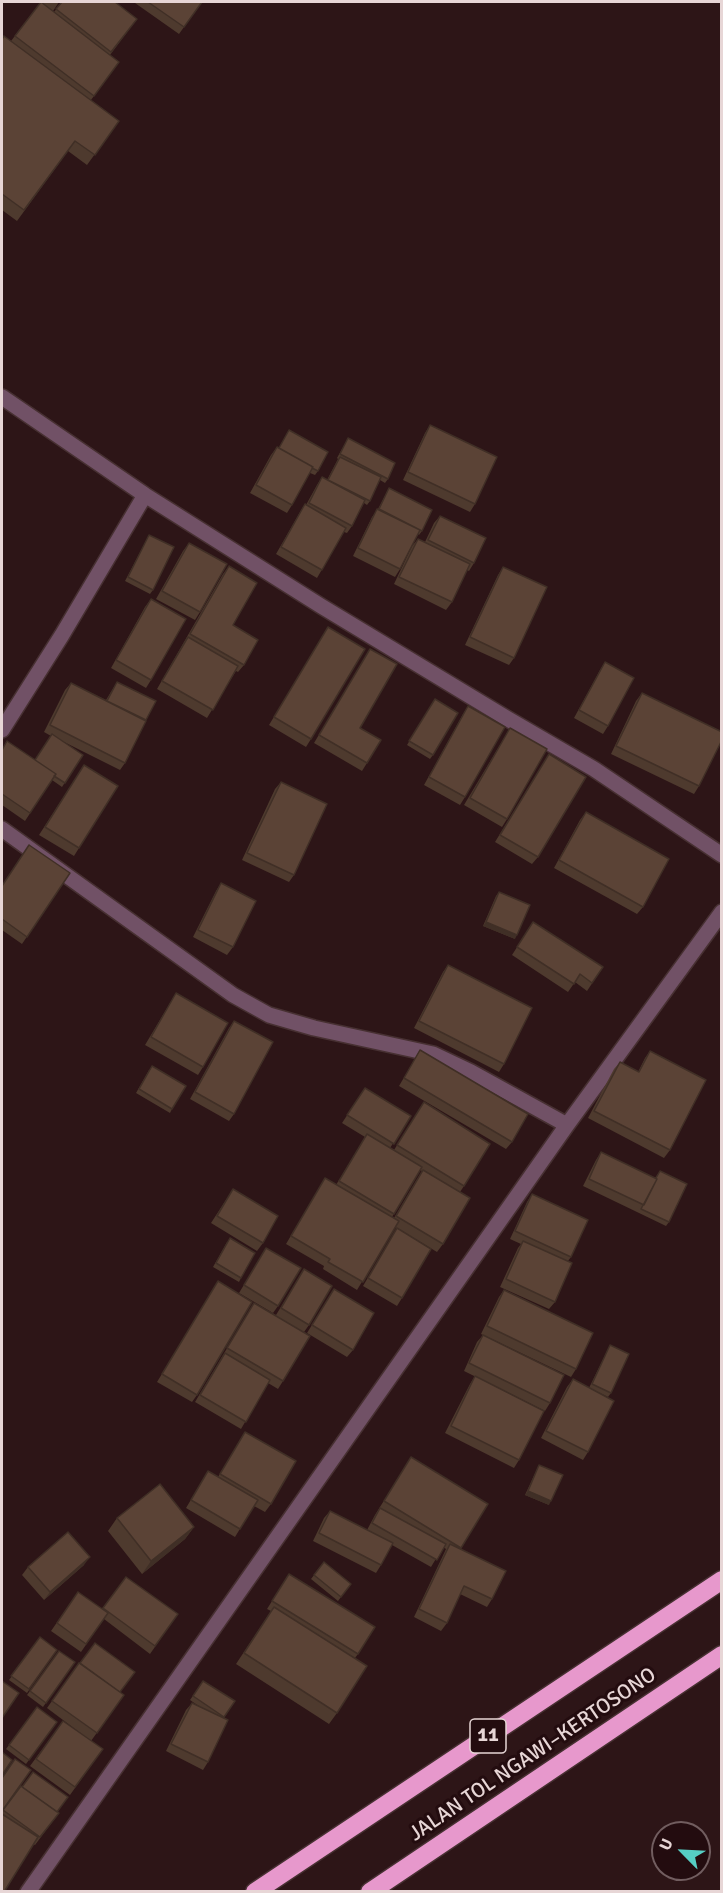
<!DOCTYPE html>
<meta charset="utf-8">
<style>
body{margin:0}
#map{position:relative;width:723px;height:1893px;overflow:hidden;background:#2d1517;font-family:Signika,sans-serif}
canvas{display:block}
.frame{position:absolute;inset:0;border:3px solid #e7d6d6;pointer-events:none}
.north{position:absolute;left:651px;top:1821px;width:60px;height:60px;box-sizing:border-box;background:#230c0f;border:2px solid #715d5f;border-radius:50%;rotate:294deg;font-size:16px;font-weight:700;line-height:24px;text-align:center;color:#e7d6d6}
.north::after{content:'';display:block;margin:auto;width:21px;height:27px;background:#56cec4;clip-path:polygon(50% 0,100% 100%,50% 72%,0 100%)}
</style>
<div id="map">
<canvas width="723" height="1893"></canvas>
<div class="frame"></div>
<div class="north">U</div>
</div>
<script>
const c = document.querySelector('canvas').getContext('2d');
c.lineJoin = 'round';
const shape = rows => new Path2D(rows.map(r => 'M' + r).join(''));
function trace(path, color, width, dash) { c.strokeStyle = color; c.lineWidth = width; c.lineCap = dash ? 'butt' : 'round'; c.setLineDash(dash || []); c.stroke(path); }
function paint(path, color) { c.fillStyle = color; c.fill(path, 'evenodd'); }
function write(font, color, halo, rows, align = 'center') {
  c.font = font + ' Signika,sans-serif'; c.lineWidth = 6; c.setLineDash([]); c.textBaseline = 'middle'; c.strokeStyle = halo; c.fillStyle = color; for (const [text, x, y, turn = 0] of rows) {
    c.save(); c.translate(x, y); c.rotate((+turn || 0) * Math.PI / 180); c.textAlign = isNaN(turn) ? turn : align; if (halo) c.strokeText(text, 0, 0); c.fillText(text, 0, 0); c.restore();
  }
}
const street = shape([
 [2,397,145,495,321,606,508,719,594,769,722,855],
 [2,730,62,635,145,495],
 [2,829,233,995,269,1015,314,1028,433,1054,471,1072,567,1125],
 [28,1892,567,1125,722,912]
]);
const highway = shape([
 [255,1892,722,1580],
 [370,1892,722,1655]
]);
trace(street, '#473032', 18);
trace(highway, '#473032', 21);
trace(street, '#715166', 15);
trace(highway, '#e798cc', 18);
paint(shape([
 [41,2,54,12,62,2,137,19,110,55,119,62,91,100,119,121,87,165,68,151,17,221,2,210,2,39,11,41],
 [41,2,59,2,53,11],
 [136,2,202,2,179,34,135,3],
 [430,425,475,504,470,512,403,480,425,433],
 [289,430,318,471,315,475,310,473,292,505,287,513,250,493,271,455,277,447,279,448],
 [348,438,388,479,385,483,380,480,370,501,367,505,364,503,352,526,347,533,344,532,317,578,276,554,300,512,305,504,306,505,317,485,322,477,327,480,338,459,337,458],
 [389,488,422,531,419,535,418,534,400,569,395,577,353,556,372,517,378,509],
 [440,516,474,563,469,571,467,570,452,602,446,610,394,584,412,546,418,539,425,542,434,523],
 [149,535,153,590,150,594,125,581],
 [189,543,200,612,195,620,156,599,183,551],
 [229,566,233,625,244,665,238,672,236,671,207,718,157,689,223,574],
 [503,567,514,658,509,665,465,645,498,575],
 [151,599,151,680,146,688,111,668,145,607],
 [328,627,311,739,306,747,269,725],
 [370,649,360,728,367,763,362,771,314,743],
 [605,662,608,726,603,734,574,718,600,670],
 [117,682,146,720,125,763,120,770,64,742,83,755,62,787,52,780,25,821,2,805,2,749,35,760,51,736,44,732,65,690,71,683,106,700],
 [642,693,699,786,694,794,611,754,636,701],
 [435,699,433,755,430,759,407,745],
 [468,706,465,797,460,805,424,785,463,714],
 [510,728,507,819,502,827,464,805],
 [549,754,538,857,532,864,495,842],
 [84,765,79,848,74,856,39,835],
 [281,782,294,875,289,882,242,860,275,789],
 [586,812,643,907,637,914,554,868,580,820],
 [70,873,22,944,2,930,2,885],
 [221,883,233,947,227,955,193,937,216,891],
 [499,892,515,939,483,926,496,896],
 [533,922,603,967,587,991,575,982,568,992,512,955],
 [448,965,504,1064,499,1072,414,1028,443,972],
 [176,993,203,1067,198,1075,145,1045],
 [234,1021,234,1114,229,1121,190,1099,229,1028],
 [420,1050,512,1142,506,1149,399,1086],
 [650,1051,670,1150,664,1158,588,1118,614,1069,620,1062,638,1072,645,1058],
 [149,1070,172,1109,170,1113,136,1093],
 [365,1088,411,1116,390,1148,394,1150,424,1102,464,1186,460,1192,443,1244,437,1252,395,1227,357,1290,323,1269,324,1266,286,1244,325,1178,336,1185,365,1137,342,1123],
 [420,1170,422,1171,394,1218,392,1217],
 [601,1152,655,1178,660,1171,669,1222,666,1226,583,1186,596,1160],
 [233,1189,263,1243,257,1251,211,1223],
 [532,1194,571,1257,568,1261,555,1302,549,1309,500,1287,518,1248,521,1244,510,1239,527,1202],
 [397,1228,402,1298,397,1306,363,1286],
 [227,1242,241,1278,239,1282,213,1267],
 [266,1248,278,1306,273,1313,239,1293],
 [304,1269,309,1325,304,1332,283,1381,278,1389,268,1383,241,1429,195,1402,254,1303,276,1315],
 [218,1281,197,1395,192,1402,157,1382],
 [334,1289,353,1350,347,1357,307,1333],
 [504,1290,576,1369,571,1377,481,1334,499,1297],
 [483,1335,550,1403,545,1411,464,1371,477,1342],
 [610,1345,611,1393,608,1397,589,1388,588,1452,583,1460,541,1438,567,1387,573,1379,589,1388],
 [475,1376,519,1460,514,1468,445,1433,470,1384],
 [245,1432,271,1504,265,1512,254,1506,235,1537,186,1508,208,1471,218,1477],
 [411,1457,488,1504,460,1549,492,1599,487,1607,460,1594,447,1623,441,1631,414,1617,446,1549,443,1547,431,1567,392,1545,381,1565,376,1573,313,1541,324,1518,330,1511,367,1530,375,1515],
 [539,1465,549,1505,525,1495,537,1469],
 [117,1518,194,1527,185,1539,142,1574,108,1531],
 [324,1562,351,1584,338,1601,311,1579],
 [84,1565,44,1600,22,1575,28,1567],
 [289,1574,358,1654,355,1658,337,1713,329,1724,236,1664,271,1611,267,1609],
 [126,1577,178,1614,150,1654,104,1619,81,1652,51,1631,78,1592,102,1609],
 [40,1637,57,1650,27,1693,9,1680],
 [59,1651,75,1662,43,1707,27,1695],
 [79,1663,124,1695,91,1741,47,1708],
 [203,1681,235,1701,224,1718,208,1762,203,1770,166,1751,186,1710,192,1703,200,1707,190,1700],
 [37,1707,57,1722,26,1764,6,1749],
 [63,1721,103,1749,70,1795,30,1766],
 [21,1786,59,1813,35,1845,33,1844,2,1892,2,1813]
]), '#4e3a2e');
paint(shape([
 [486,922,517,935,515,939,483,926],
 [528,1491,551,1501,549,1505,525,1495],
 [194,1527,185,1539,142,1574,151,1561],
 [90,1557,84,1565,44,1600,50,1592]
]), '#402f26');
const building = shape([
 [41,2,119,62,94,96,15,36,41,2],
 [62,2,115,2,137,19,111,52,56,9,62,2],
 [148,2,202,2,184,27,148,2],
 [4,36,119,121,95,155,75,141,24,210,2,194,2,39,4,36],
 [430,425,497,457,475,504,408,472,430,425],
 [289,430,328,452,318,471,312,468,313,467,279,448,289,430],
 [348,438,395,463,388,479,340,454,348,438],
 [277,447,313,467,292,505,256,485,277,447],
 [340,457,381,477,370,501,328,480,340,457],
 [322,477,365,500,352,526,309,503,322,477],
 [389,488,432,510,422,531,379,509,389,488],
 [305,504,346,528,322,570,281,547,305,504],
 [377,509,420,530,400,569,358,548,377,509],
 [440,516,486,538,474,563,428,540,440,516],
 [149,535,174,547,153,590,128,577,149,535],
 [418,539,470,564,452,602,399,577,418,539],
 [189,543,227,564,200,612,162,591,189,543],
 [229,566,257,583,233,625,258,640,244,665,190,634,229,566],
 [503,567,547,587,514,658,470,637,503,567],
 [151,599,186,619,151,680,116,660,151,599],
 [328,627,365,649,311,739,274,717,328,627],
 [188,637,238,666,213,710,162,681,188,637],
 [370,649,397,664,360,728,381,740,367,763,319,735,370,649],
 [605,662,634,678,608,726,579,710,605,662],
 [117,682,156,701,146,720,107,701,117,682],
 [71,683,146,721,125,763,50,725,71,683],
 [642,693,722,732,722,740,699,786,616,746,642,693],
 [435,699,458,713,433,755,409,741,435,699],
 [468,706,505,727,465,797,429,777,468,706],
 [510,728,547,749,507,819,470,798,510,728],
 [52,734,83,755,65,783,54,776,56,774,35,760,52,734],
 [7,741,56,774,30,813,2,794,2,750,7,741],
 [549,754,586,777,538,857,500,835,549,754],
 [84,765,118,786,79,848,45,827,84,765],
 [281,782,327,804,294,875,247,853,281,782],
 [586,812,669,859,643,907,559,860,586,812],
 [29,845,70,873,27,937,2,919,2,886,29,845],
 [221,883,256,901,233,947,198,930,221,883],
 [499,892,530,905,517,935,486,922,499,892],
 [533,922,603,967,592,983,580,974,574,984,517,947,533,922],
 [448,965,532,1008,504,1064,419,1021,448,965],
 [176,993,228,1023,203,1067,151,1037,176,993],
 [234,1021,273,1042,234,1114,195,1092,234,1021],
 [420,1050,528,1114,512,1142,404,1078,420,1050],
 [650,1051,706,1080,670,1150,594,1111,620,1062,639,1072,650,1051],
 [152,1066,186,1086,172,1109,139,1089,152,1066],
 [365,1088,411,1116,394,1144,347,1115,365,1088],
 [424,1102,490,1144,464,1186,397,1145,424,1102],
 [367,1134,422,1167,394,1214,339,1181,367,1134],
 [601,1152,657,1179,644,1205,589,1179,601,1152],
 [423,1170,470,1198,443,1244,396,1216,423,1170],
 [660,1171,687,1184,669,1222,641,1209,657,1179,656,1178,660,1171],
 [325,1178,399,1221,363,1282,328,1262,330,1259,291,1236,325,1178],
 [233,1189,278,1216,263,1243,217,1216,233,1189],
 [532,1194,588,1220,571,1257,515,1231,532,1194],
 [397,1228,431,1249,402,1298,368,1278,397,1228],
 [230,1238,255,1253,241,1278,216,1263,230,1238],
 [523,1241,572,1263,555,1302,506,1279,523,1241],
 [266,1248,301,1268,278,1306,244,1285,266,1248],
 [304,1269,332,1286,309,1325,281,1308,304,1269],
 [218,1281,252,1302,197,1395,162,1374,218,1281],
 [334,1289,374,1313,353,1350,312,1325,334,1289],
 [504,1290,593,1333,576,1369,487,1326,504,1290],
 [254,1303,310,1336,283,1381,227,1348,254,1303],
 [483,1335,564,1375,550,1403,469,1363,483,1335],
 [610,1345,629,1354,611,1393,592,1384,610,1345],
 [225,1353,270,1380,246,1422,200,1395,225,1353],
 [475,1376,544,1411,519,1460,451,1426,475,1376],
 [573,1379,614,1401,588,1452,546,1431,573,1379],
 [245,1432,296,1461,271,1504,220,1474,245,1432],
 [411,1457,488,1504,461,1548,384,1501,411,1457],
 [539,1465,563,1475,551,1501,528,1491,539,1465],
 [208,1471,258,1500,240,1529,191,1500,208,1471],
 [160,1484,194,1527,151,1561,117,1518,160,1484],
 [380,1508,446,1544,437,1560,372,1523,380,1508],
 [330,1511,393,1543,381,1565,319,1533,330,1511],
 [68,1532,90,1557,50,1592,28,1567,68,1532],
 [450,1544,506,1571,492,1599,464,1586,447,1623,419,1609,450,1544],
 [324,1562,351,1584,341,1597,314,1575,324,1562],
 [289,1574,375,1627,358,1654,272,1601,289,1574],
 [126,1577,178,1614,155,1646,103,1608,126,1577],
 [78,1592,108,1613,86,1644,57,1623,78,1592],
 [274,1607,367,1666,337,1713,244,1653,274,1607],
 [40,1637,57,1650,29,1689,11,1676,40,1637],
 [95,1643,135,1672,120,1692,80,1663,95,1643],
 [59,1651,75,1662,46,1703,30,1691,59,1651],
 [79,1663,124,1695,97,1733,52,1701,79,1663],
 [2,1681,19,1693,2,1718,2,1681],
 [203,1681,235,1701,224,1717,193,1696,203,1681],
 [192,1703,228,1720,208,1762,171,1744,192,1703],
 [37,1707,57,1722,29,1760,9,1745,37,1707],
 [63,1721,103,1749,75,1787,36,1759,63,1721],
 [2,1752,12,1760,2,1775,2,1752],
 [15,1759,31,1770,2,1811,2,1778,15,1759],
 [33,1772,68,1797,57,1812,22,1787,33,1772],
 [21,1786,59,1813,40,1837,3,1810,21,1786],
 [2,1814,38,1837,4,1892,2,1892,2,1814]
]);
paint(building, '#5b4336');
trace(building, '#402f26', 1.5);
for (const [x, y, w] of [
 [488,1736,36]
]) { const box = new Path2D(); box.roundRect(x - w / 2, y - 17, w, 34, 4.5); c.fillStyle = '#230c0f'; c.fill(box); trace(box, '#e7d6d6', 1.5); }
write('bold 20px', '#e7d6d6', null, [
 ["11",488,1736]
]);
write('21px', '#e7d6d6', '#230c0f', [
 ["JALAN TOL NGAWI–KERTOSONO",533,1755,-34]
]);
</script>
